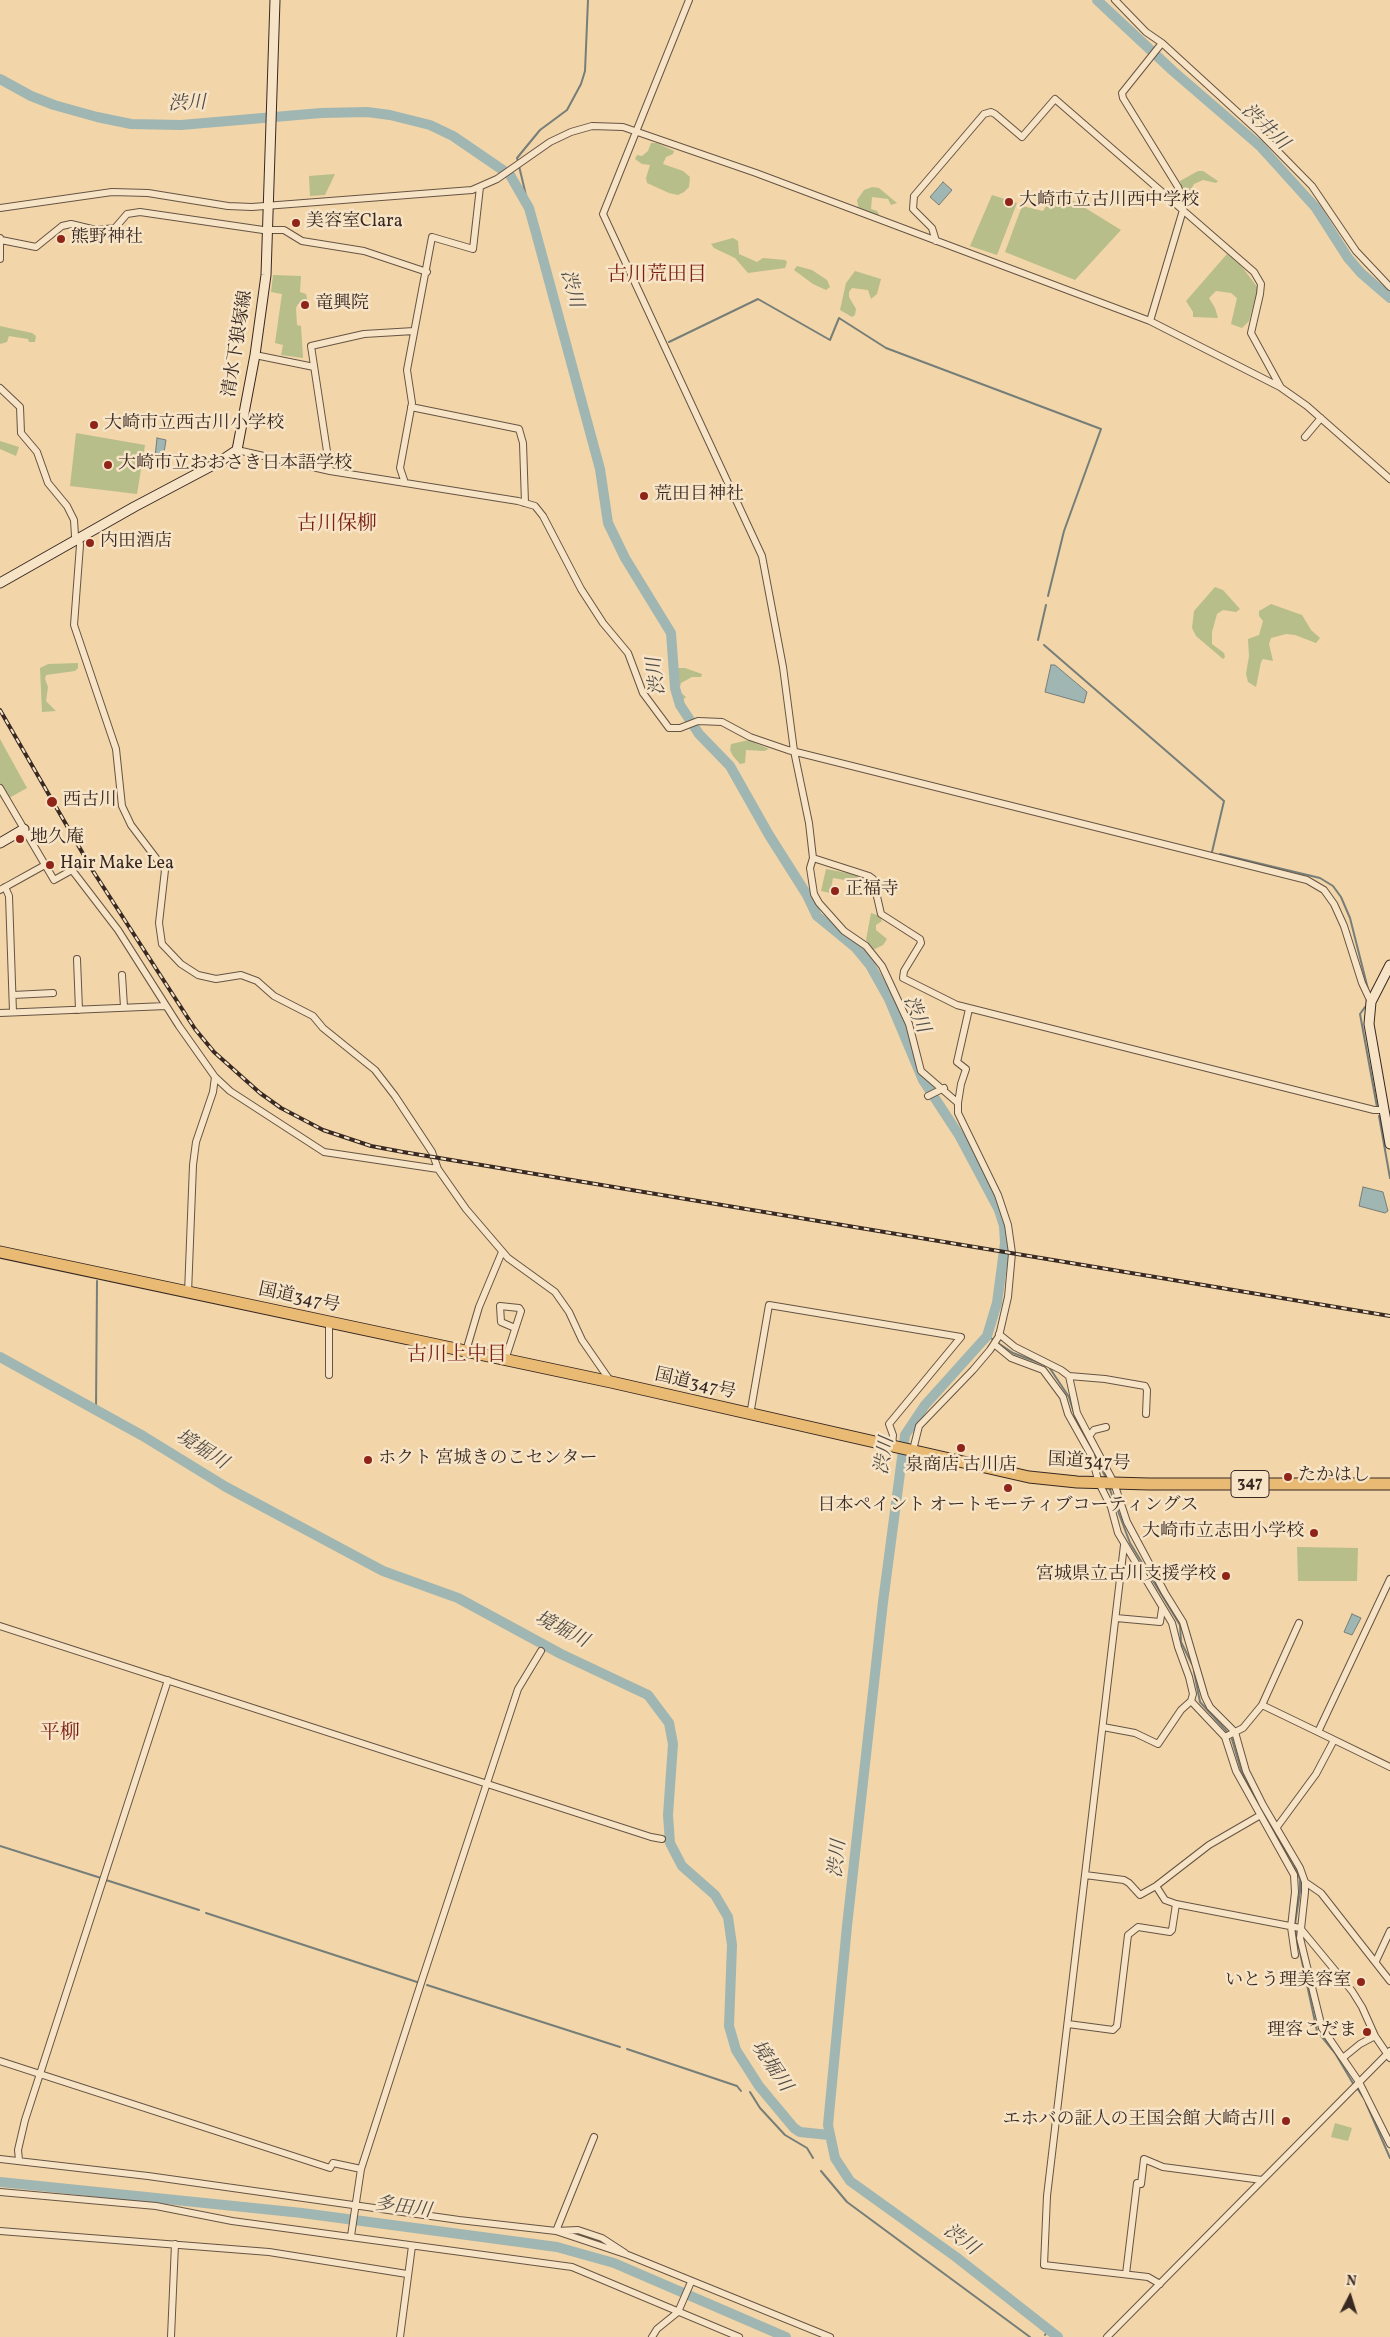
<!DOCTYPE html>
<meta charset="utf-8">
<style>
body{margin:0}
#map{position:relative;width:1390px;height:2337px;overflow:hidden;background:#f2d5a8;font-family:Vollkorn,serif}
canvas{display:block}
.north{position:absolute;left:1325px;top:2272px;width:50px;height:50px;-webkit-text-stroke:4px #f7e4c6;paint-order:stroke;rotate:5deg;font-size:14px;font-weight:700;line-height:20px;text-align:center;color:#382923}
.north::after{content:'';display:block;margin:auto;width:18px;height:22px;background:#382923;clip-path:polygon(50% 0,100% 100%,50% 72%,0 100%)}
</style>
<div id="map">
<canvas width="1390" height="2337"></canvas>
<div class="north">N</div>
</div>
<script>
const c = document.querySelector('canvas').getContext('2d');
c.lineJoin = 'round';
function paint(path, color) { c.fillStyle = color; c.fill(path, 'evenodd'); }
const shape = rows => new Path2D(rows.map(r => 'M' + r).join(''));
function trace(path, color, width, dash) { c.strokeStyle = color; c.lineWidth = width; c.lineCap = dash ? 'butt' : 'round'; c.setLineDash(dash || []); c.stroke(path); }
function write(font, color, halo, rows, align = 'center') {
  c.font = font + ' Vollkorn,"Noto Serif JP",serif'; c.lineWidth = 5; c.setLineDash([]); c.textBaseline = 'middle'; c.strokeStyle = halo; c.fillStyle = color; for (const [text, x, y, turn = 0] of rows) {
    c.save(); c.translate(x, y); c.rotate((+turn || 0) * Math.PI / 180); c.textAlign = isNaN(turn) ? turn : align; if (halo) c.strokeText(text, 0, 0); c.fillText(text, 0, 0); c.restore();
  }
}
paint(shape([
 [651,143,657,143,674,151,673,154,666,157,663,164,683,171,690,177,689,187,684,192,678,195,669,193,647,183,646,178,650,165,642,164,635,159,637,155,642,156,648,151],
 [1198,171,1203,171,1218,181,1216,183,1203,180,1194,184,1190,191,1194,201,1192,204,1185,206,1180,181],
 [335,174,325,195,310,196,309,176],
 [872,187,879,188,897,203,891,205,888,199,872,197,871,209,877,211,879,214,877,216,859,210,857,200,864,190],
 [1056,190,1121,230,1075,280,1005,252,1022,206,1043,211],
 [992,195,1017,203,997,255,970,246],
 [733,238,738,241,739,254,757,262,763,258,785,260,787,262,785,268,748,273,735,258,714,248,711,244],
 [1227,254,1242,267,1258,288,1249,321,1242,328,1231,324,1237,298,1231,293,1216,291,1209,298,1215,308,1218,318,1193,317,1193,312,1186,301],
 [797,266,812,270,827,280,830,287,826,290,813,284,794,270],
 [855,271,881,279,877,294,871,299,868,290,852,288,849,292,849,297,856,309,855,315,852,317,840,310,846,283],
 [273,275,301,276,300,292,306,294,308,303,298,304,296,308,297,325,301,326,303,358,281,355,283,345,275,343,282,294,271,292],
 [0,326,32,333,36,336,35,342,29,342,28,339,9,336,7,342,0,344],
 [76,433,145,445,137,494,70,486],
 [0,441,19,447,16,456,0,449],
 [1215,587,1223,590,1240,609,1236,612,1223,610,1217,614,1212,632,1212,644,1224,653,1225,657,1223,659,1196,636,1192,628,1194,611],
 [1271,604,1302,615,1311,630,1320,638,1316,643,1295,635,1286,634,1271,638,1269,644,1273,661,1263,659,1261,662,1256,687,1248,682,1246,674,1249,656,1248,639,1259,635,1263,621,1259,616,1259,611],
 [78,663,78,668,75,671,46,675,45,679,48,687,46,701,56,711,42,712,40,668,48,664],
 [676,668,685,668,702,674,701,677,692,677,681,683,679,691,686,697,682,701,676,699,672,694,671,673],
 [0,739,27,788,9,798,0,783],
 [749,740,769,749,764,751,746,750,745,763,740,764,733,756,730,750,731,744],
 [826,869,858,875,856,882,833,878,830,893,821,891],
 [871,913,880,916,882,921,876,925,876,930,887,939,883,945,873,950,866,940],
 [1297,1547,1358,1548,1357,1581,1298,1581],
 [1335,2123,1352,2128,1348,2141,1331,2137]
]), '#b7be8a');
const water = shape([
 [943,182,952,190,939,205,930,197,943,182],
 [157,438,166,440,163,459,155,457,157,438],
 [1051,665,1055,665,1087,692,1084,703,1045,692,1051,665],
 [1363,1187,1383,1192,1388,1211,1385,1213,1359,1206,1363,1187],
 [1352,1614,1361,1618,1352,1635,1344,1632,1352,1614]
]);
paint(water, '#9fb6b2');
trace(water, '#767e79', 1);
trace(shape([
 [518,161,517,158,540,130,567,110,581,84,585,71,588,0],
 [519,166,529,208],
 [669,342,758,299,830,340,839,318,886,348,1101,429,1064,531,1048,596],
 [1038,640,1046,605],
 [1044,645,1224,801,1212,852],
 [1220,854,1320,878,1333,886,1341,897,1350,918,1368,989],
 [1365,1007,1360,1014,1377,1107],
 [1379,1116,1390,1178],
 [987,1336,994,1340],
 [998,1343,1013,1353,1045,1365],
 [1049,1367,1069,1397,1076,1420,1090,1444],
 [96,1410,97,1281],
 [1093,1451,1106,1478],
 [1109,1487,1130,1543,1180,1625,1181,1642,1192,1664],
 [1194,1671,1200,1702,1231,1736,1241,1770,1259,1805],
 [1262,1812,1293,1863,1300,1879,1300,1891,1295,1924],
 [0,1846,101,1878],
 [106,1880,199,1910],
 [206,1913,417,1982],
 [1295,1929,1317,2031,1335,2053,1354,2085],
 [427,1985,620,2047],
 [627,2049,737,2086,741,2091],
 [1357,2088,1363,2097],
 [750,2092,760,2108,785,2135,807,2148,813,2158],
 [1366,2103,1390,2158],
 [821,2171,847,2202,1030,2337],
 [1045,2335,1049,2329]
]), '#767e79', 2);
trace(shape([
 [1097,0,1173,71,1260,146,1316,208,1348,258,1361,273,1390,298],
 [0,79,31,96,54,105,97,117,131,124,181,125,321,113,367,112,390,115,430,125,453,136,510,175,529,208,536,233,600,469,608,523,625,558,671,633,675,688,680,705,699,734,730,766,769,835,807,895,817,916,856,948,870,965,889,999,923,1080,959,1135,999,1210,1004,1226,1005,1243,997,1303,987,1336,925,1405,905,1435,883,1602,847,1926,828,2125,835,2158,850,2181,956,2257,1058,2337],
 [0,1357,143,1436,226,1487,383,1571,458,1598,561,1654,648,1695,669,1723,673,1744,668,1815,670,1843,682,1866,715,1895,728,1917,732,1945,729,2026,736,2050,759,2086,794,2128,800,2132,829,2135],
 [0,2182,302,2213,557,2247,614,2263,786,2337]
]), '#9fb6b2', 10);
const street = shape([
 [689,0,603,214,762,556,783,667,794,751,809,823,813,858,810,868,814,894,819,903,844,931,866,946,882,966,909,1024,921,1071,958,1103,958,1113,998,1195,1008,1225,1012,1253,1008,1297,999,1336,990,1350,973,1370,919,1426,913,1450],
 [1115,0,1146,32,1162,43,1257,130,1312,186,1356,251,1390,287],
 [0,208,112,192,148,193,228,206,252,207,472,190,497,179,550,142,571,132,592,126,623,127,756,173,1150,321,1280,387,1307,406,1390,479],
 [0,238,0,259],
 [1,240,36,247,62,226,71,224,96,230,115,228,127,214,140,212,263,230,284,230,302,241,364,251,427,272],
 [936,241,932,228,913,209,914,196,984,114,991,112,995,114,1022,137,1055,99,1254,272,1261,284,1260,294,1251,333,1280,386],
 [1150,321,1183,210,1182,197,1178,187,1123,98,1122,93,1162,43],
 [255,355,314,367],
 [0,388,20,407,21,433,37,452,48,483,67,506,74,520,75,536,79,538,80,545,74,625,116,749,122,806,131,825,165,870,159,923,162,944,181,964,198,975,216,979,241,975,257,981,274,996,313,1016,323,1028,375,1070,395,1096,432,1152,438,1169,466,1209,508,1258,555,1292,569,1312,582,1340,611,1382],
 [411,407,519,429,523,443,525,503],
 [1305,437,1321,418],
 [237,450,330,471,518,501,535,506,543,516,581,589,603,623,628,653,643,693,669,728,680,728,698,721,722,722,750,737,788,750,1307,880,1324,890,1334,904,1344,926,1362,983,1371,1002],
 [330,471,311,346,364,334,414,331],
 [405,483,400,468,412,403,407,370,432,237,473,249,480,187],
 [0,788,54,880,72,870,118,930,179,1026,215,1077,230,1091,324,1152,438,1169],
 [813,858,869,876,873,879,881,914,920,939,921,943,904,971,903,978,957,1005,1374,1110,1384,1110],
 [5,887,9,896,13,1012],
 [0,890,45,865],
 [77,959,79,1010],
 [122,975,124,1007],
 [13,995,53,993],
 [0,1013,166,1006],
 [928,1096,944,1088],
 [958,1103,961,1084,966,1069,957,1062,969,1009],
 [188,1293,193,1165,196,1142,213,1092,215,1077],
 [999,1334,1015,1347,1061,1370,1069,1376,1077,1413,1089,1436],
 [994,1344,1011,1358,1043,1370,1063,1397,1068,1414,1091,1455,1099,1483,1111,1507,1118,1533,1172,1623,1178,1647,1189,1677,1193,1694,1191,1701,1225,1737,1236,1771,1294,1875,1295,1892,1291,1927,1295,1955],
 [466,1351,479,1307,502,1252],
 [505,1360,521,1311,519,1308,500,1306,501,1322,515,1328],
 [329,1375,329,1323],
 [1069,1376,1105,1379,1145,1386,1147,1390,1146,1414],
 [750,1415,769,1305,961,1337,889,1424,893,1435,892,1445],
 [1106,1427,1094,1430,1089,1436,1114,1483,1127,1522,1165,1593,1183,1622,1205,1697,1210,1707,1235,1732,1246,1771,1263,1805,1300,1868,1305,1882,1305,1892,1300,1938,1322,2028,1359,2082,1390,2144],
 [1124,1545,1047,2196,1044,2265,1148,2277,1160,2284],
 [1116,1618,1160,1622,1162,1609],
 [0,1626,651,1837,662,1839],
 [1262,1705,1299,1623],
 [1103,1727,1135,1733,1158,1744,1181,1710,1191,1701],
 [1318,1732,1390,1767],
 [1225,1737,1243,1728,1262,1705,1318,1732,1390,1579],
 [1277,1827,1316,1774,1334,1740],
 [1085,1875,1124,1880,1129,1883,1140,1895,1156,1886,1209,1845,1259,1816],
 [1305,1882,1321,1893,1390,1981],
 [1156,1886,1165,1900,1176,1904],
 [1376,1961,1390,1931],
 [1068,2024,1113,2030,1117,2026,1128,1935,1138,1927,1170,1932,1172,1930,1176,1904,1300,1928,1352,1991,1362,2007,1375,2036,1390,2058],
 [1344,2057,1360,2044,1375,2036],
 [0,2061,330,2168,333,2163,361,2169],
 [594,2137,556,2231,578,2230,602,2238,625,2253],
 [0,2159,148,2176,459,2220,556,2231,628,2255,830,2337],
 [19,2160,18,2150,25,2120,168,1680],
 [0,2192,156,2206,232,2221,572,2267,739,2337],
 [0,2231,269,2252,407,2274],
 [351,2236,361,2169,422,1980,518,1689,541,1651],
 [1126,2274,1137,2183,1141,2184,1144,2159,1163,2167,1262,2180],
 [171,2337,175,2244],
 [400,2337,412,2246],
 [652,2337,657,2329,678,2312,691,2282],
 [1107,2337,1390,2051]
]);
const secondary = shape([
 [0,583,134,507,219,462,237,450,255,355,266,275,275,0],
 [0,843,24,829],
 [1390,965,1371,1002,1369,1024,1390,1144]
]);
const highway = shape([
 [0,1252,611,1382,1029,1477,1077,1482,1149,1484,1390,1484]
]);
trace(street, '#665444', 8);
trace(secondary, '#382923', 11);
trace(highway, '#382923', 13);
trace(street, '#f7e4c6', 6);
trace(secondary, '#f7e4c6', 9);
trace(highway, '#e9ba74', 11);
const rail = shape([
 [0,710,93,871,195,1029,214,1052,260,1093,281,1108,323,1130,371,1146,403,1152,1390,1316]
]);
trace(rail, '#382923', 4);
trace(rail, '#f7e4c6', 2, [5.5]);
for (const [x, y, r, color] of [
 [1009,202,5,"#8f2418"],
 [296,223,5,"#8f2418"],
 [61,239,5,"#8f2418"],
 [305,305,5,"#8f2418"],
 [94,425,5,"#8f2418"],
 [108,465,5,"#8f2418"],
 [644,496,5,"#8f2418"],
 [90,543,5,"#8f2418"],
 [52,802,6,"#8f2418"],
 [20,839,5,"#8f2418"],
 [50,865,5,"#8f2418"],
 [835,891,5,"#8f2418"],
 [961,1448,5,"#8f2418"],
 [368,1460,5,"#8f2418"],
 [1288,1477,5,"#8f2418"],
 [1008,1488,5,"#8f2418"],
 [1314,1533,5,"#8f2418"],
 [1226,1576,5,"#8f2418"],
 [1361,1982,5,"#8f2418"],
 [1367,2032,5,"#8f2418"],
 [1286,2121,5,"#8f2418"]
]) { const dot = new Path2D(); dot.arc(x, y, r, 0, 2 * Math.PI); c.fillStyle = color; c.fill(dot); trace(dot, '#f7e4c6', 2); }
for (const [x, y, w] of [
 [1250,1484,38]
]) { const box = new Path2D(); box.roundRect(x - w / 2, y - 13.5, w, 27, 4); c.fillStyle = '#f7e4c6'; c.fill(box); trace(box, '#382923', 1); }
write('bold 16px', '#382923', null, [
 ["347",1250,1484]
]);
write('18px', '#382923', '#f7e4c6', [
 ["大崎市立古川西中学校",1019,202],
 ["美容室Clara",306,223],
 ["熊野神社",71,239],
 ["竜興院",315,305],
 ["大崎市立西古川小学校",104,425],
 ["大崎市立おおさき日本語学校",118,465],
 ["荒田目神社",654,496],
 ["内田酒店",100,543],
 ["西古川",63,802],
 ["地久庵",30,839],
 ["Hair Make Lea",60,865],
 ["正福寺",845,891],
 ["ホクト 宮城きのこセンター",378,1460],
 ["泉商店 古川店",961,1467,"center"],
 ["たかはし",1298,1477],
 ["日本ペイント オートモーティブコーティングス",1008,1507,"center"],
 ["大崎市立志田小学校",1304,1533,"right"],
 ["宮城県立古川支援学校",1216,1576,"right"],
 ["いとう理美容室",1351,1982,"right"],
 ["理容こだま",1357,2032,"right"],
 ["エホバの証人の王国会館 大崎古川",1276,2121,"right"]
], 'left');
write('18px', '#382923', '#f7e4c6', [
 ["清水下狼塚線",239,344,-81],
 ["国道347号",299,1299,12],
 ["国道347号",695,1385,13],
 ["国道347号",1089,1463,3]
]);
write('italic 19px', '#524c47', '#f7e4c6', [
 ["渋川",187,105,-2],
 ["渋井川",1264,128,44],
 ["渋川",570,289,75],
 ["渋川",658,676,-97],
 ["渋川",915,1015,67],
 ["境堀川",201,1451,32],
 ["渋川",886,1456,-81],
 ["境堀川",561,1631,27],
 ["渋川",839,1859,-84],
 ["境堀川",770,2067,56],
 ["多田川",403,2209,8],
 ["渋川",960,2241,37]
]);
write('20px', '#7a1f14', '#f7e4c6', [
 ["古川荒田目",657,276],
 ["古川保柳",337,525],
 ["古川上中目",457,1356],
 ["平柳",60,1734]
]);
</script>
